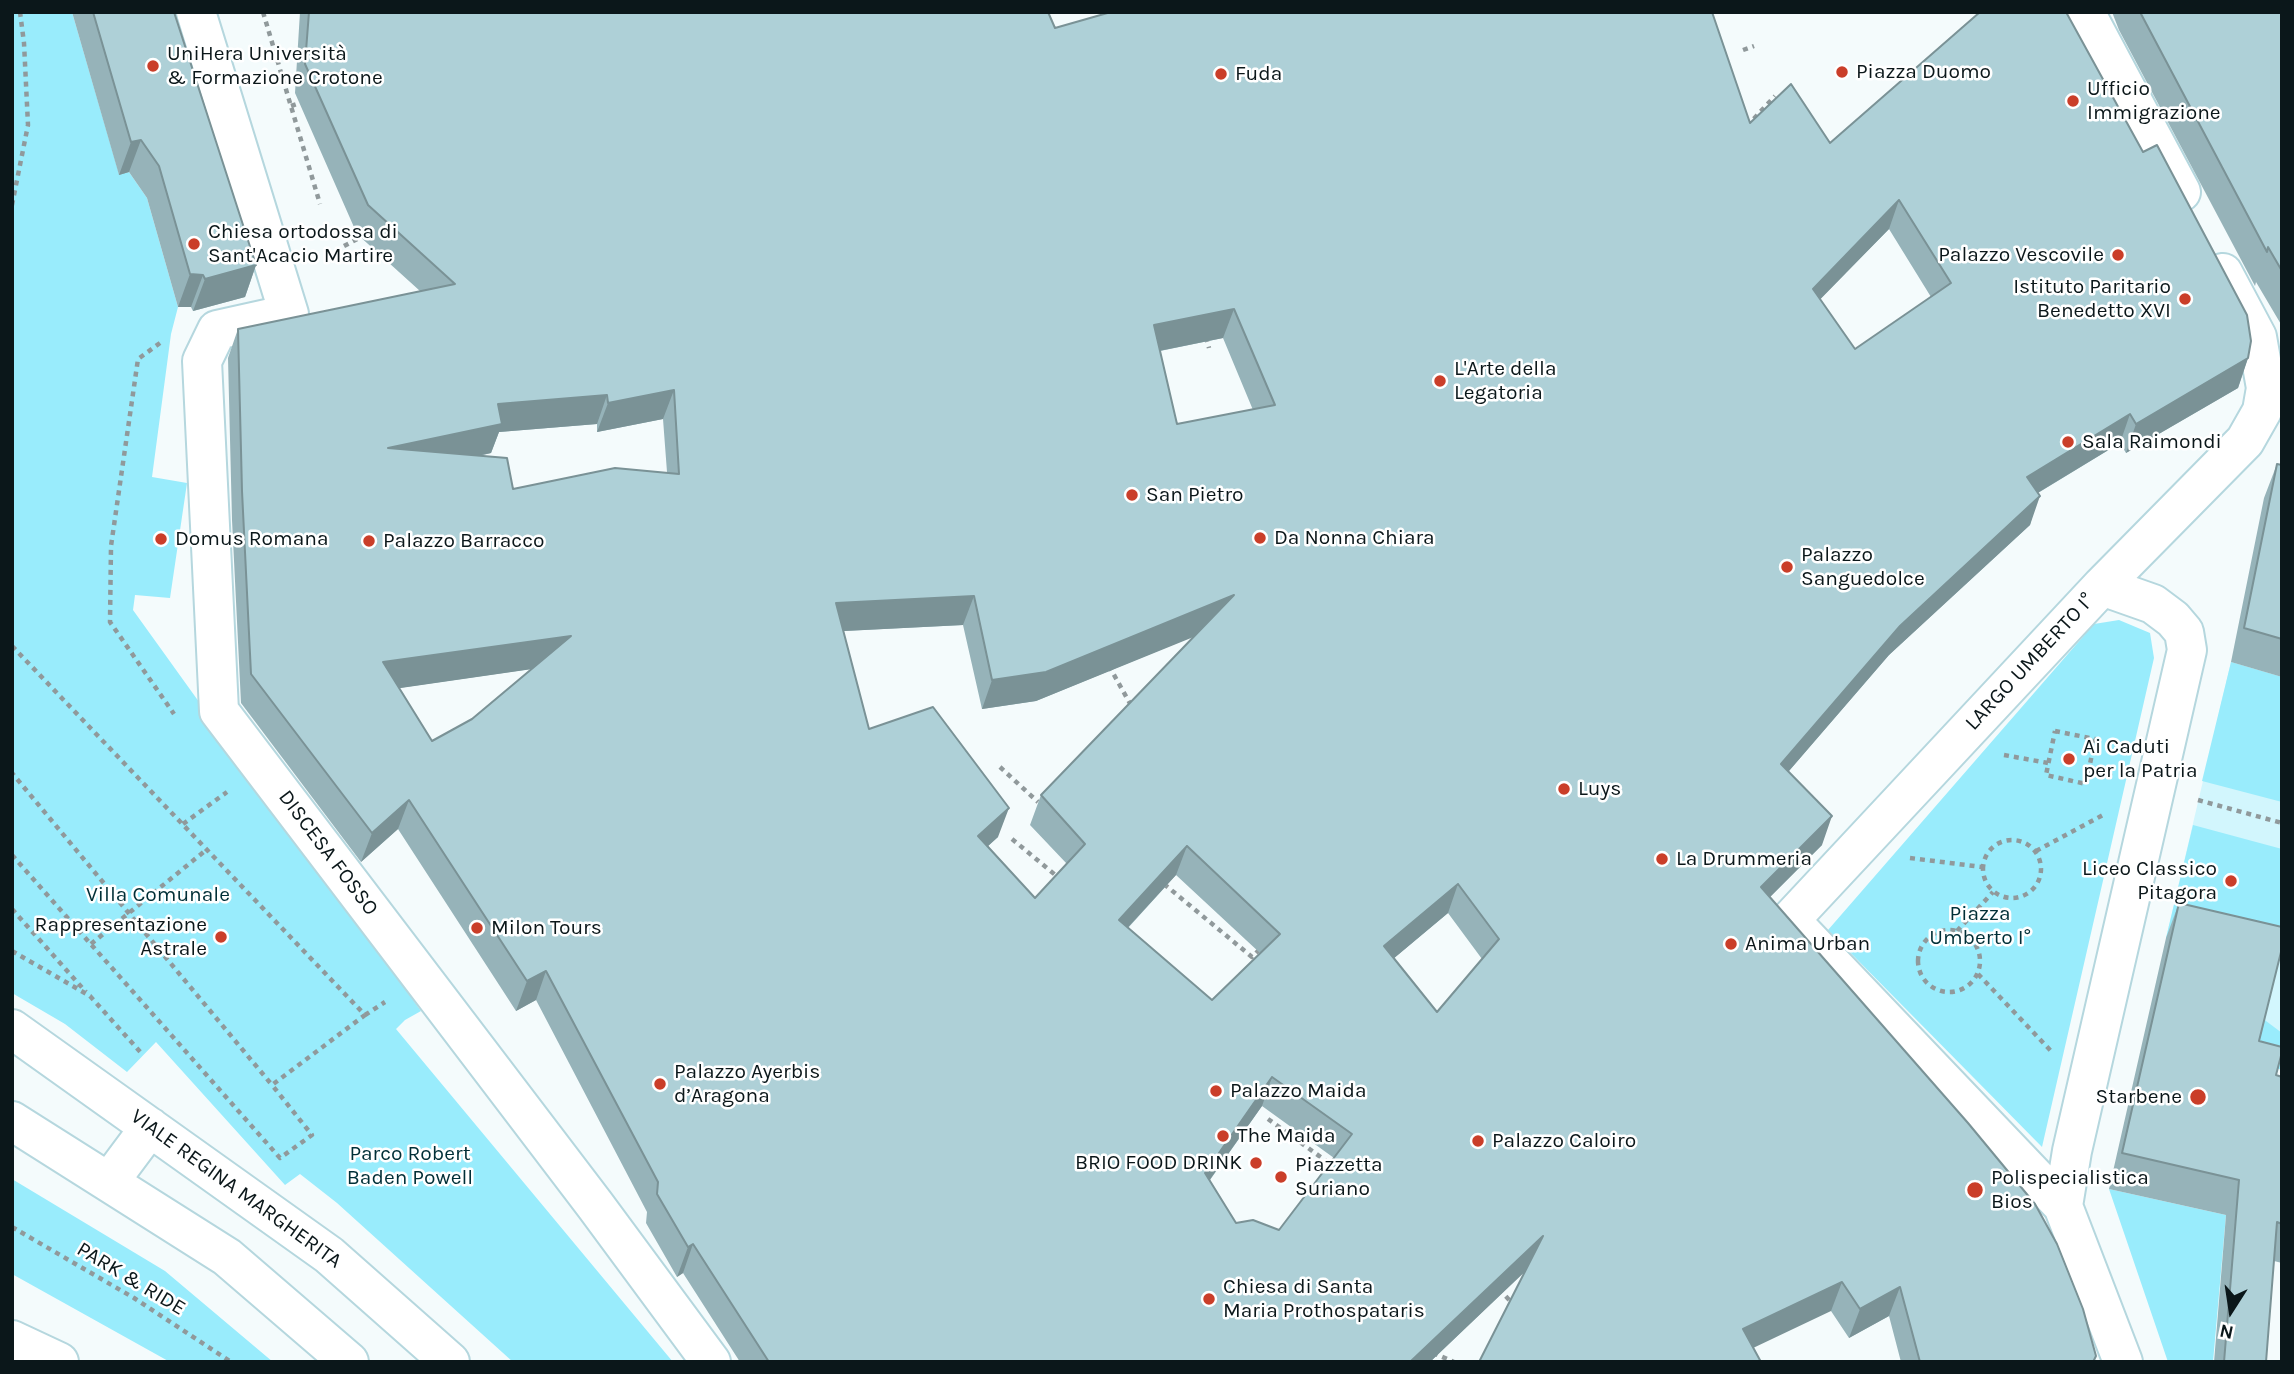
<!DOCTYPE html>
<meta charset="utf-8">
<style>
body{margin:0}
#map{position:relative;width:2294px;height:1374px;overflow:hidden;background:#f4fbfc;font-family:Karla,sans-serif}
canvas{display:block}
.frame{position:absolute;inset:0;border:14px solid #0b171a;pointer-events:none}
.north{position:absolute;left:2196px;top:1276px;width:70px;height:70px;-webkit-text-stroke:5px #fff;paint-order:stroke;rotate:192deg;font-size:19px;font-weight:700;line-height:28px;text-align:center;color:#0b171a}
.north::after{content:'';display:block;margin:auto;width:24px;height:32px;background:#0b171a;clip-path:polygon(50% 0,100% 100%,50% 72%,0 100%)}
</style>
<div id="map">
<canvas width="2294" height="1374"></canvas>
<div class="frame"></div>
<div class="north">N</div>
</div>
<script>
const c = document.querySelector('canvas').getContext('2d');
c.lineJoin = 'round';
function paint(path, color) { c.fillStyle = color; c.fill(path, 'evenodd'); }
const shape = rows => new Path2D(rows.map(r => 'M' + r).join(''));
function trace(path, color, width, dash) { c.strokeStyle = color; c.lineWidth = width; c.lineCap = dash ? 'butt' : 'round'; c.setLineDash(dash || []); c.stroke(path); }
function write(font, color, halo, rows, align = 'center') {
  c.font = font + ' Karla,sans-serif'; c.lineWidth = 5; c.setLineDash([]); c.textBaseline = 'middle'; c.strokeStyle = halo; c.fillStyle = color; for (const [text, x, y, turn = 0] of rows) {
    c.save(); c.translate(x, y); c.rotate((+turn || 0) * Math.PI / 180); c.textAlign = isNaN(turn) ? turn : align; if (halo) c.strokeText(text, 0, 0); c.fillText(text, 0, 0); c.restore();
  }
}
paint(shape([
 [2231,662,2282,677,2282,1070,2166,938]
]), '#d2f6fd');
paint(shape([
 [12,12,72,12,119,174,129,172,147,198,178,307,171,334,152,477,187,483,170,598,135,595,133,610,421,1011,405,1020,396,1029,673,1362,513,1362,337,1203,300,1174,285,1185,156,1042,127,1072,65,1024,12,993],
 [2119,620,2150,633,2154,658,2042,1147,1828,930,2094,624],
 [2231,662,2282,677,2282,802,2202,781],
 [2193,825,2282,849,2282,936,2166,938],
 [2262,1018,2282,1033,2282,1070,2250,1060],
 [12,1179,165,1271,273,1362,170,1362,12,1274],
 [2109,1189,2226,1215,2213,1362,2168,1362]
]), '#99ecfc');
const minor = shape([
 [196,12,289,314,217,330,202,361,219,711,595,1205,711,1362],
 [2085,12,2181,192],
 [12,1029,329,1255,450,1362],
 [12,1121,227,1257,349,1362],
 [109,1182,150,1127],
 [2063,1206,2072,1151,2187,650,2184,632,2173,619,2153,604,2102,586],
 [12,1340,59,1362],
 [2123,1362,2063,1206,1790,920,2102,586,2245,441,2262,411,2266,388,2257,337,2223,273]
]);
trace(minor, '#b5d7de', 42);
trace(shape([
 [263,12,320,204],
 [1743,50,1754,46],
 [291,106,303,102],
 [1747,126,1775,96],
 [12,205,28,125,24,43,20,12],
 [344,246,363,236],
 [1206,337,1209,348],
 [160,343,138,359,111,546,110,622,174,714],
 [12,646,365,1015,272,1085,12,773],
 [1109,666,1132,707],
 [2055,731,2095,739,2086,784,2046,775,2055,731],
 [2004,755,2048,763],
 [1000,767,1038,802],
 [2089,771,2112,776],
 [2198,800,2282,823],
 [183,824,227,792],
 [1012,839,1059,878],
 '1983 869a29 29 0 1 1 58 0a29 29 0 1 1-58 0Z',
 [2036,851,2103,815],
 [12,855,280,1158,312,1135,272,1085],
 [1910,858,1982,867],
 [1164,884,1252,957,1261,948],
 [12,909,86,992],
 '1918 961a31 31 0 1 1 62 0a31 31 0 1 1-62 0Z',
 [1957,931,1993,892],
 [91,944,206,850],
 [12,951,90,996,143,1055],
 [1978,974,2051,1051],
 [365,1015,385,1002],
 [1268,1119,1333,1166],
 [12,1227,134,1298,231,1362],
 [1499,1289,1512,1303],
 [1433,1353,1454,1362]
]), '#90999b', 4.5, [5, 5]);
trace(minor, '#fff', 38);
paint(shape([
 [72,12,174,12,256,265,245,297,193,311,191,307,178,307,147,198,129,172,119,175],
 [300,12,1048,12,1055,28,1107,13,1107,12,1712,12,1750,123,1830,143,2248,358,2238,388,2126,453,2120,443,2038,493,2030,525,1889,655,1788,772,1822,845,1770,897,2094,1362,1901,1362,1889,1316,1849,1338,1831,1311,1524,1272,1430,1362,740,1362,683,1273,677,1277,646,1223,647,1212,536,1000,516,1011,398,829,361,862,241,703,232,520,228,358,238,329,420,291,357,234,295,93],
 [1889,229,1931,297,1855,349,1820,299],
 [1223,338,1253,410,1177,424,1160,351],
 [663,419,667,472,513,489,479,456,491,453,499,432,597,424,597,432],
 [963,625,982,709,1036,701,1194,636,1041,795,1030,825,1067,864,1035,898,988,846,998,837,869,729,843,631],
 [531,669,472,719,432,741,399,688],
 [1176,875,1260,953,1212,1000,1128,928],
 [1448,913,1482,959,1437,1012,1394,958],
 [1262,1106,1334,1158,1279,1230,1236,1223,1210,1180],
 [2112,12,2282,12,2282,326,2256,282,2255,286,2119,30],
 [2277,464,2282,465,2282,677,2231,662,2264,498],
 [2179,903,2259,1041,2276,1075,2282,1077,2282,1263,2274,1261,2266,1362,2214,1362,2226,1215,2109,1189,2166,938]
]), '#96b3b9');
paint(shape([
 [141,140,129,172,119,175,131,142],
 [1899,200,1889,229,1802,318,1813,289],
 [256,265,245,297,193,311,205,279],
 [190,274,203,275,191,307,178,307],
 [1234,309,1223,338,1144,354,1154,325],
 [2248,358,2238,388,2126,453,2136,424],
 [674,390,663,419,597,432,608,403],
 [607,395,597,424,499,432,491,453,377,477,388,448,498,404],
 [2130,414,2120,443,2016,506,2027,477],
 [2040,496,2030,525,1889,655,1770,793,1781,764,1900,626],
 [1234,595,1223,625,1036,701,982,709,992,680],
 [974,596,963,625,825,632,836,603],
 [571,636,560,665,373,692,383,662],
 [409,800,398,829,361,862,372,833],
 [1009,808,998,837,967,865,978,836],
 [1832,816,1822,845,1751,916,1761,887],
 [1187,846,1176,875,1108,949,1119,920],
 [1458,884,1448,913,1374,975,1384,946],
 [546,971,536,1000,516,1011,527,981],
 [1272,1077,1262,1106,1194,1202,1205,1173],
 [1543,1236,1532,1265,1430,1362,1410,1362],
 [693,1244,683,1273,677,1277,688,1247],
 [1842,1282,1831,1311,1732,1358,1743,1329],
 [1900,1287,1889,1316,1849,1338,1860,1309]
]), '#7a9296');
const building = shape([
 [93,12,174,12,256,265,205,279,203,275,190,274,159,166,141,140,131,142,93,12],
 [309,12,1048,12,1055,28,1111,12,1712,12,1750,123,1791,84,1830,143,1980,12,2066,12,2143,152,2157,145,2247,315,2251,341,2248,358,2136,424,2130,414,2027,477,2040,496,1900,626,1781,764,1832,816,1761,887,1968,1123,2035,1204,2057,1244,2083,1309,2096,1356,2093,1362,1920,1362,1900,1287,1860,1309,1842,1282,1743,1329,1761,1362,1479,1362,1543,1236,1410,1362,769,1362,693,1244,688,1247,657,1194,658,1182,546,971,527,981,409,800,372,833,251,674,242,491,238,329,455,284,368,205,305,64,309,12],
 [1899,200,1951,283,1855,349,1813,289,1899,200],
 [1234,309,1275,405,1177,424,1154,325,1234,309],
 [674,390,679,474,615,468,513,489,507,458,388,448,502,424,498,404,607,395,608,403,674,390],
 [1234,595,1041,795,1085,844,1035,898,978,836,1009,808,933,707,869,729,836,603,974,596,992,680,1046,672,1234,595],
 [571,636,472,719,432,741,383,662,571,636],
 [1187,846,1280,934,1212,1000,1119,920,1187,846],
 [1458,884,1499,939,1437,1012,1384,946,1458,884],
 [1272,1077,1352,1134,1279,1230,1253,1220,1236,1223,1205,1173,1272,1077],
 [2140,12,2282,12,2282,271,2268,247,2267,252,2140,12],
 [2277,464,2282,465,2282,639,2244,628,2277,464],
 [2179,903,2282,927,2282,948,2259,1041,2282,1047,2282,1052,2276,1075,2282,1077,2282,1224,2277,1222,2266,1362,2224,1362,2239,1180,2122,1153,2179,903]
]);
paint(building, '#aed0d7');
trace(building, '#7a9296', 2);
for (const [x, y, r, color] of [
 [153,66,7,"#ca3e29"],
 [1842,72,7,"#ca3e29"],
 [1221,74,7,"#ca3e29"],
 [2073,101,7,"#ca3e29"],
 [194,244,7,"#ca3e29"],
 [2118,255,7,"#ca3e29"],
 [2185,299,7,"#ca3e29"],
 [1440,381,7,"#ca3e29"],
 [2068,442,7,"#ca3e29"],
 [1132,495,7,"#ca3e29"],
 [1260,538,7,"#ca3e29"],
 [161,539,7,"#ca3e29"],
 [369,541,7,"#ca3e29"],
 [1787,567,7,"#ca3e29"],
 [2069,759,7,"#ca3e29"],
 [1564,789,7,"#ca3e29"],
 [1662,859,7,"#ca3e29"],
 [2231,881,7,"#ca3e29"],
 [477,928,7,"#ca3e29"],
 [221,937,7,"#ca3e29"],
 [1731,944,7,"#ca3e29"],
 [660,1084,7,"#ca3e29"],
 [1216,1091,7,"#ca3e29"],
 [2198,1097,9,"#ca3e29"],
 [1223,1136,7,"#ca3e29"],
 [1478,1141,7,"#ca3e29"],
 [1256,1163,7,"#ca3e29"],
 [1281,1177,7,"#ca3e29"],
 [1975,1190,9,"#ca3e29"],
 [1209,1299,7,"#ca3e29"]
]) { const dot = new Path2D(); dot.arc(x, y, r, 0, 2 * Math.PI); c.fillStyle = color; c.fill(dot); trace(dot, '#fff', 2.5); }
write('21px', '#0b171a', '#fff', [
 ["UniHera Università",167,54],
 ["& Formazione Crotone",167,78],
 ["Piazza Duomo",1856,72],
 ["Fuda",1235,74],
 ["Ufficio",2087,89],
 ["Immigrazione",2087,113],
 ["Chiesa ortodossa di",208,232],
 ["Sant'Acacio Martire",208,256],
 ["Palazzo Vescovile",2104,255,"right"],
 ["Istituto Paritario",2171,287,"right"],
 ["Benedetto XVI",2171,311,"right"],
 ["L'Arte della",1454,369],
 ["Legatoria",1454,393],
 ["Sala Raimondi",2082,442],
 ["San Pietro",1146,495],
 ["Da Nonna Chiara",1274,538],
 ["Domus Romana",175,539],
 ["Palazzo Barracco",383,541],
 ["Palazzo",1801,555],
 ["Sanguedolce",1801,579],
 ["Ai Caduti",2083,747],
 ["per la Patria",2083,771],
 ["Luys",1578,789],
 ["La Drummeria",1676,859],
 ["Liceo Classico",2217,869,"right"],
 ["Pitagora",2217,893,"right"],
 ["Rappresentazione",207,925,"right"],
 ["Astrale",207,949,"right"],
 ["Milon Tours",491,928],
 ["Anima Urban",1745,944],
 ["Palazzo Ayerbis",674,1072],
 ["d’Aragona",674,1096],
 ["Palazzo Maida",1230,1091],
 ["Starbene",2182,1097,"right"],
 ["The Maida",1237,1136],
 ["Palazzo Caloiro",1492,1141],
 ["BRIO FOOD DRINK",1242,1163,"right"],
 ["Piazzetta",1295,1165],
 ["Suriano",1295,1189],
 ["Polispecialistica",1991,1178],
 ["Bios",1991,1202],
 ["Chiesa di Santa",1223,1287],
 ["Maria Prothospataris",1223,1311]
], 'left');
write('21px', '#0b171a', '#fff', [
 ["LARGO UMBERTO I°",2030,662,-47],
 ["DISCESA FOSSO",328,853,53],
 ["VIALE REGINA MARGHERITA",236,1189,36],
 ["PARK & RIDE",131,1279,31]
]);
write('21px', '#002f37', '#fff', [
 ["Villa Comunale",158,895],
 ["Piazza",1980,914],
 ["Umberto I°",1980,938],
 ["Parco Robert",410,1154],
 ["Baden Powell",410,1178]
]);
</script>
